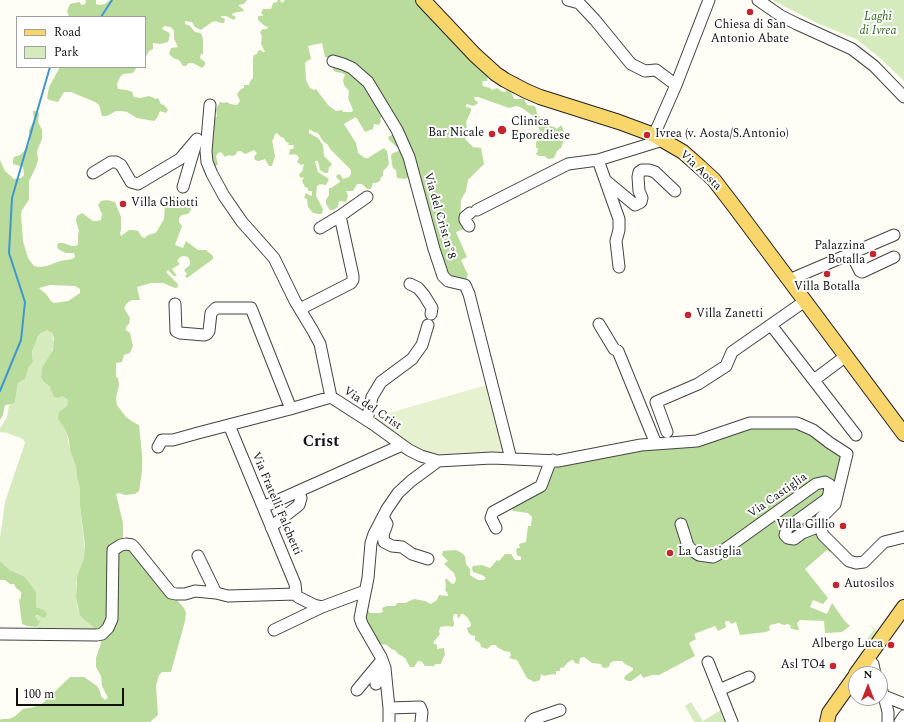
<!DOCTYPE html>
<meta charset="utf-8">
<style>
body{margin:0}
#map{position:relative;width:904px;height:722px;overflow:hidden;background:#fffdf5;font-family:Spectral,serif}
canvas{display:block}
.legend{position:absolute;left:16px;top:16px;width:130px;height:52px;box-sizing:border-box;background:#fff;border:1px solid #a0a0a0;margin:0;padding:5px 7px;list-style:none;font-size:12px;color:#111}
.legend li{display:flex;align-items:center;gap:8px;height:20px}
.legend b{width:20px;border:1px solid #a0a0a0}
.north{position:absolute;left:848px;top:666px;width:40px;height:40px;box-sizing:border-box;background:#fff;border:1px solid #a0a0a0;border-radius:50%;rotate:0deg;font-size:11px;font-weight:700;line-height:16px;text-align:center;color:#111}
.north::after{content:'';display:block;margin:auto;width:14px;height:18px;background:#c4262e;clip-path:polygon(50% 0,100% 100%,50% 72%,0 100%)}
.scale{position:absolute;left:16px;top:688px;width:108px;height:18px;box-sizing:border-box;border:2px solid #111;border-top:0;padding-left:5px;font-size:12px;line-height:14px;white-space:nowrap;color:#111;-webkit-text-stroke:3px #fff;paint-order:stroke}
</style>
<div id="map">
<canvas width="904" height="722"></canvas>
<ul class="legend">
<li><b style="height:5px;background:#f9d66b"></b>Road</li>
<li><b style="height:11px;background:#d5ebbd"></b>Park</li>
</ul>
<div class="north">N</div>
<div class="scale">100 m</div>
</div>
<script>
const c = document.querySelector('canvas').getContext('2d');
c.lineJoin = 'round';
function paint(path, color) { c.fillStyle = color; c.fill(path, 'evenodd'); }
const shape = rows => new Path2D(rows.map(r => 'M' + r).join(''));
function trace(path, color, width, dash) { c.strokeStyle = color; c.lineWidth = width; c.lineCap = dash ? 'butt' : 'round'; c.setLineDash(dash || []); c.stroke(path); }
function write(font, color, halo, rows, align = 'center') {
  c.font = font + ' Spectral,serif'; c.lineWidth = 4; c.setLineDash([]); c.textBaseline = 'middle'; c.strokeStyle = halo; c.fillStyle = color; for (const [text, x, y, turn = 0] of rows) {
    c.save(); c.translate(x, y); c.rotate((+turn || 0) * Math.PI / 180); c.textAlign = isNaN(turn) ? turn : align; if (halo) c.strokeText(text, 0, 0); c.fillText(text, 0, 0); c.restore();
  }
}
paint(shape([
 [772,0,904,0,904,81,879,57,856,39,817,23],
 [47,330,52,333,54,343,51,355,42,368,41,377,43,381,50,387,54,396,62,396,68,400,67,406,62,410,70,450,76,465,77,478,80,489,80,506,85,552,84,558,76,583,76,598,78,609,83,619,98,631,37,631,39,620,35,616,36,615,39,616,44,610,36,607,36,593,34,589,24,577,10,570,0,561,0,538,5,502,25,443,23,439,7,433,0,432,0,428,7,417,9,405,13,404,15,402,18,383,25,379,29,367,33,362,32,348,41,333],
 [869,624,879,632,872,645,866,640,874,630],
 [691,702,703,721,724,708,729,722,694,722,685,706]
]), '#d5ebbd');
paint(shape([
 [86,0,96,0,96,4,99,5,105,4,110,0,247,0,244,4,238,5,244,10,244,11,233,13,232,15,236,17,234,20,226,16,221,16,221,17,225,19,224,23,221,23,216,21,212,22,201,30,195,27,192,22,185,21,185,24,190,26,195,32,201,33,203,39,203,54,201,54,200,58,205,62,205,65,202,68,193,63,189,63,186,66,183,66,179,60,173,58,169,54,171,48,178,47,174,39,174,31,171,27,164,26,162,29,168,32,170,34,169,39,168,42,160,44,153,43,153,49,149,51,145,58,145,17,69,17,67,11,70,4,79,2,82,5,85,4],
 [278,0,280,0,282,3,285,0,420,0,491,76,488,76,487,81,482,81,483,86,490,88,492,90,497,88,503,92,505,92,507,90,510,90,514,99,524,99,527,105,535,106,537,113,546,125,554,127,557,129,561,125,564,131,564,139,561,148,557,151,554,158,548,159,545,156,539,156,536,154,538,150,538,148,536,148,536,142,541,139,541,135,537,123,533,116,522,108,517,106,509,108,478,97,475,97,474,98,475,100,478,102,477,104,473,106,467,104,466,105,466,107,471,108,471,111,466,122,467,129,465,139,473,147,481,148,484,164,468,180,466,191,461,200,460,223,464,229,456,232,467,257,461,260,468,275,465,282,449,279,442,255,436,248,412,156,370,81,334,58,325,57,322,43,308,46,311,59,307,61,305,63,306,80,310,88,314,90,316,89,328,105,336,111,342,110,343,112,352,112,353,110,348,98,349,91,344,85,343,80,345,75,342,73,336,72,333,70,333,64,339,65,362,82,397,135,410,176,405,179,397,178,396,170,393,168,392,164,391,155,393,153,399,151,399,149,389,140,388,137,392,135,393,133,383,116,380,118,381,121,379,125,374,124,373,129,365,132,356,117,344,124,356,143,358,153,365,158,368,158,384,148,387,151,389,163,388,166,383,171,383,176,381,177,380,181,376,183,373,183,371,189,367,189,362,184,357,184,353,191,346,191,348,196,346,202,339,201,338,207,333,210,330,210,326,204,326,200,329,195,329,188,331,188,340,182,340,181,336,177,337,175,340,174,343,179,349,177,351,174,351,170,330,149,328,145,323,141,318,133,314,132,309,129,309,133,318,138,323,145,324,156,331,163,332,165,329,167,328,173,325,173,320,170,318,161,315,161,318,172,329,179,326,185,320,184,317,186,316,196,323,209,322,214,319,214,313,213,308,207,307,199,304,198,306,193,311,196,312,195,312,191,308,191,308,188,305,187,302,181,304,177,301,178,299,175,300,173,302,172,304,164,301,165,297,162,299,158,297,155,293,154,289,155,290,149,293,149,294,146,293,145,288,145,289,143,286,142,284,138,281,137,277,133,275,134,273,140,272,140,275,156,272,166,269,166,265,159,259,161,255,160,254,157,257,153,254,150,245,154,241,151,238,151,235,155,232,156,229,155,225,157,221,152,218,153,216,156,218,164,215,167,208,162,213,114,215,117,217,117,216,109,220,102,224,103,227,102,230,104,237,105,240,101,237,94,241,89,244,88,244,85,249,85,250,81,253,78,253,58,254,55,257,54,258,51,260,50,263,52,265,52,261,44,262,36,260,32,263,29,267,29,268,27,265,26,258,20,258,16,263,16,263,15,261,13,263,9,271,9,273,3,277,2],
 [60,67,137,67,133,73,123,74,120,77,117,84,118,89,127,90,132,92,134,97,140,98,149,96,156,99,158,98,161,104,164,105,168,110,166,113,160,111,157,118,154,121,137,118,127,112,122,111,116,111,107,116,102,116,99,105,95,102,71,92,64,92,58,102,49,100,47,98,49,87],
 [33,111,36,111,39,113,38,122,42,130,42,139,37,151,38,160,36,167,29,181,29,200,22,210,21,215,23,241,28,258,34,266,39,267,47,266,60,261,72,259,75,257,74,253,66,253,58,249,57,245,59,243,63,243,72,246,76,246,78,244,78,234,79,231,76,221,77,216,82,213,93,221,97,221,101,220,102,214,98,205,101,201,107,200,115,202,121,217,121,230,120,233,121,236,129,230,133,230,138,231,142,237,145,238,148,235,155,233,157,231,164,219,165,202,168,197,172,195,185,201,190,205,191,210,188,214,182,215,179,218,179,222,182,226,175,245,183,248,186,241,198,250,206,250,213,256,213,259,187,278,185,276,187,274,184,270,190,265,190,261,188,257,184,256,180,257,177,261,180,264,172,269,177,276,174,276,168,270,166,272,178,284,178,287,175,288,163,283,151,283,137,287,140,300,132,300,128,302,124,308,130,318,129,324,126,327,126,330,130,333,133,346,130,353,124,355,122,362,116,363,116,377,118,378,119,385,116,398,117,405,126,417,133,422,139,425,142,454,142,471,139,491,135,494,125,495,119,493,116,494,123,523,123,538,124,541,184,608,186,613,185,621,171,672,162,672,159,675,156,686,158,715,150,722,0,722,0,720,2,719,8,719,14,717,23,709,34,707,43,703,70,677,84,677,97,686,100,691,101,696,105,700,108,698,102,686,101,676,96,667,96,658,101,643,101,639,98,631,83,619,80,615,76,598,77,577,84,558,85,546,80,506,80,489,77,478,76,466,70,450,69,440,65,429,58,419,59,412,67,406,68,400,62,396,58,398,54,397,50,387,43,381,41,377,42,368,53,350,54,338,52,333,47,330,41,333,38,337,32,351,33,362,29,367,25,379,18,383,15,402,13,404,5,405,3,415,0,420,0,160,5,171,14,179,21,178,24,175,23,167,13,164,13,160,14,157,20,155,27,148,30,142,29,130,34,120],
 [50,285,75,286,80,289,80,293,68,301,54,303,51,301,46,294,39,288],
 [750,425,796,426,811,432,844,457,830,501,817,517,832,550,830,552,827,550,805,569,828,598,823,604,813,600,810,607,827,614,832,603,844,620,850,626,842,632,825,633,824,621,800,620,797,623,799,630,796,630,790,628,791,626,788,624,784,625,779,623,770,625,769,627,770,630,766,632,740,635,736,622,731,624,729,621,726,621,725,622,726,627,718,631,715,626,694,634,696,639,689,643,695,656,659,675,652,675,643,678,641,674,631,681,628,681,624,679,625,676,633,670,633,668,625,664,622,661,614,661,610,663,609,667,605,668,602,667,601,664,592,663,584,657,580,658,579,664,575,663,573,660,572,660,567,663,564,667,560,668,560,671,556,671,556,675,553,674,544,676,541,674,540,680,534,682,527,678,517,660,509,658,511,655,510,652,504,651,497,647,496,645,492,645,487,649,481,647,480,643,475,640,475,636,471,635,468,632,467,628,471,626,471,624,468,618,463,614,461,614,459,618,458,618,457,614,454,614,453,618,454,624,453,627,448,626,440,627,439,632,440,634,433,643,437,645,437,649,444,648,445,655,443,658,441,664,435,664,434,666,425,666,422,662,420,661,418,661,414,667,410,667,405,658,397,653,396,651,390,648,387,645,381,644,376,642,364,622,367,609,370,613,380,613,383,612,382,608,387,606,395,606,397,603,405,603,414,599,425,601,431,604,437,600,439,595,448,596,448,594,445,590,446,586,445,579,447,579,452,584,455,583,456,579,454,573,444,564,448,561,442,555,443,551,456,550,462,553,465,556,466,564,470,569,470,575,478,580,484,580,486,578,482,575,473,572,472,568,473,566,482,565,490,568,497,560,499,561,505,554,511,554,515,560,521,560,521,557,517,555,516,550,517,548,520,548,519,544,526,542,528,526,531,526,532,517,528,513,513,511,513,505,523,500,551,465],
 [0,561,10,570,25,577,34,589,36,593,36,607,44,610,47,614,45,618,37,615,35,616,40,622,37,627,27,626,22,624,19,600,21,598,21,592,16,588,14,584,10,584,5,580,0,580]
]), '#b9dc9c');
paint(shape([
 [487,385,506,453,438,457,420,453,371,418]
]), '#e6f2cf');
trace(shape([
 [101,17,112,0],
 [0,391,21,340,25,302,9,253,12,198,50,67]
]), '#3f96cf', 2);
const minor = shape([
 [568,0,579,3,595,20,631,64,645,71,656,70,676,85],
 [758,0,781,16,797,24,852,49,874,66,904,97],
 [333,61,343,64,352,68,368,82,397,130,409,157,434,249,443,276,448,281,465,285,469,294,511,459],
 [210,105,206,151,207,162,212,174,224,196,242,222,274,258,295,301,313,331,320,344,331,397],
 [654,135,676,85,709,0],
 [93,173,111,162,116,162,121,165,131,182,138,184,180,159,197,139],
 [605,180,635,205,641,202,642,198,639,191,638,177,639,172,642,170,649,170,655,172,675,191],
 [183,187,196,143],
 [477,210,568,164,598,160],
 [469,226,465,220,465,217,470,213],
 [320,228,340,216],
 [851,253,860,271,862,272,894,257],
 [619,267,616,241,619,230,619,219,598,160,663,140],
 [789,280,894,235],
 [410,284,418,288,424,295,432,308,431,314],
 [175,304,176,331,180,333,204,335,207,334,209,331,211,313,216,308,251,308,291,409],
 [300,309,351,283,353,280,353,276,340,216,367,197],
 [599,324,614,349,618,351,656,444],
 [771,325,856,435],
 [814,380,846,356],
 [367,420,372,397,381,382,412,359,422,345,428,325],
 [229,425,295,584,296,594],
 [667,432,656,402,698,384,726,366,732,352,805,301],
 [158,447,162,440,173,440,198,433,290,409,331,397,373,424,409,450,421,456,438,461,492,458,558,461,641,445,697,441,750,423,797,423,813,430,830,443,847,454,835,504,821,518,819,524,823,535,849,561,856,563,864,562,884,542,904,537],
 [263,507,402,445],
 [383,517,387,524,383,535,384,542,392,546,402,547,412,554,428,559],
 [681,524,688,546,693,551,699,555,713,557,717,555,816,484,825,482,830,485,829,494,827,499,787,528,785,535,788,538,794,539,802,533,820,526],
 [271,527,299,505,301,498,299,491],
 [496,528,491,518,493,512,541,486,549,465,553,460],
 [198,556,214,589,216,593],
 [274,630,322,607],
 [0,634,97,635,102,634,108,628,112,619,113,550,121,545,126,544,132,545,134,547,171,593,176,594,185,594,195,591,216,593,228,596,296,594,298,597,314,605,322,607,365,591],
 [867,659,873,664,875,674],
 [708,662,732,722],
 [376,684,385,668],
 [880,687,884,696,888,712,888,722],
 [357,690,382,660],
 [719,690,749,677],
 [884,696,904,704],
 [389,708,420,707,422,712,421,722],
 [389,722,389,708,385,668,381,657,362,624,360,618,368,578,371,543,374,534,387,509,398,493,411,481,438,461],
 [531,722,534,719,560,710],
 [900,722,904,716]
]);
const major = shape([
 [423,0,475,55,496,74,505,80,526,91,540,97,619,122,654,135,683,152,700,167,714,180,737,210,904,434],
 [856,674,904,607],
 [827,722,829,713,856,675]
]);
trace(minor, '#444', 13);
trace(major, '#222', 16);
trace(minor, '#fff', 11);
trace(major, '#f9d66b', 14);
for (const [x, y, r, color] of [
 [750,12,4,"#c4262e"],
 [502,130,5,"#c4262e"],
 [492,134,4,"#c4262e"],
 [647,135,4,"#c4262e"],
 [123,204,4,"#c4262e"],
 [873,254,4,"#c4262e"],
 [827,274,4,"#c4262e"],
 [688,315,4,"#c4262e"],
 [843,526,4,"#c4262e"],
 [670,553,4,"#c4262e"],
 [836,585,4,"#c4262e"],
 [891,645,4,"#c4262e"],
 [833,666,4,"#c4262e"]
]) { const dot = new Path2D(); dot.arc(x, y, r, 0, 2 * Math.PI); c.fillStyle = color; c.fill(dot); trace(dot, '#fff', 1.5); }
write('italic 12px', '#2f6b1f', '#fff', [
 ["Laghi",878,18],
 ["di Ivrea",878,32]
]);
write('12px', '#111', '#fff', [
 ["Chiesa di San",750,26,"center"],
 ["Antonio Abate",750,40,"center"],
 ["Clinica",511,123],
 ["Eporediese",511,137],
 ["Bar Nicale",484,134,"right"],
 ["Ivrea (v. Aosta/S.Antonio)",655,135],
 ["Villa Ghiotti",131,204],
 ["Palazzina",865,247,"right"],
 ["Botalla",865,261,"right"],
 ["Villa Botalla",827,288,"center"],
 ["Villa Zanetti",696,315],
 ["Villa Gillio",835,526,"right"],
 ["La Castiglia",678,553],
 ["Autosilos",844,585],
 ["Albergo Luca",883,645,"right"],
 ["Asl TO4",825,666,"right"]
], 'left');
write('12px', '#111', '#fff', [
 ["Via Aosta",700,171,43],
 ["Via del Crist n°8",439,216,74],
 ["Via del Crist",372,409,34],
 ["Via Castiglia",778,496,-35],
 ["Via Fratelli Falchetti",276,504,67]
]);
write('bold 16px', '#111', '#fff', [
 ["Crist",321,443]
]);
</script>
